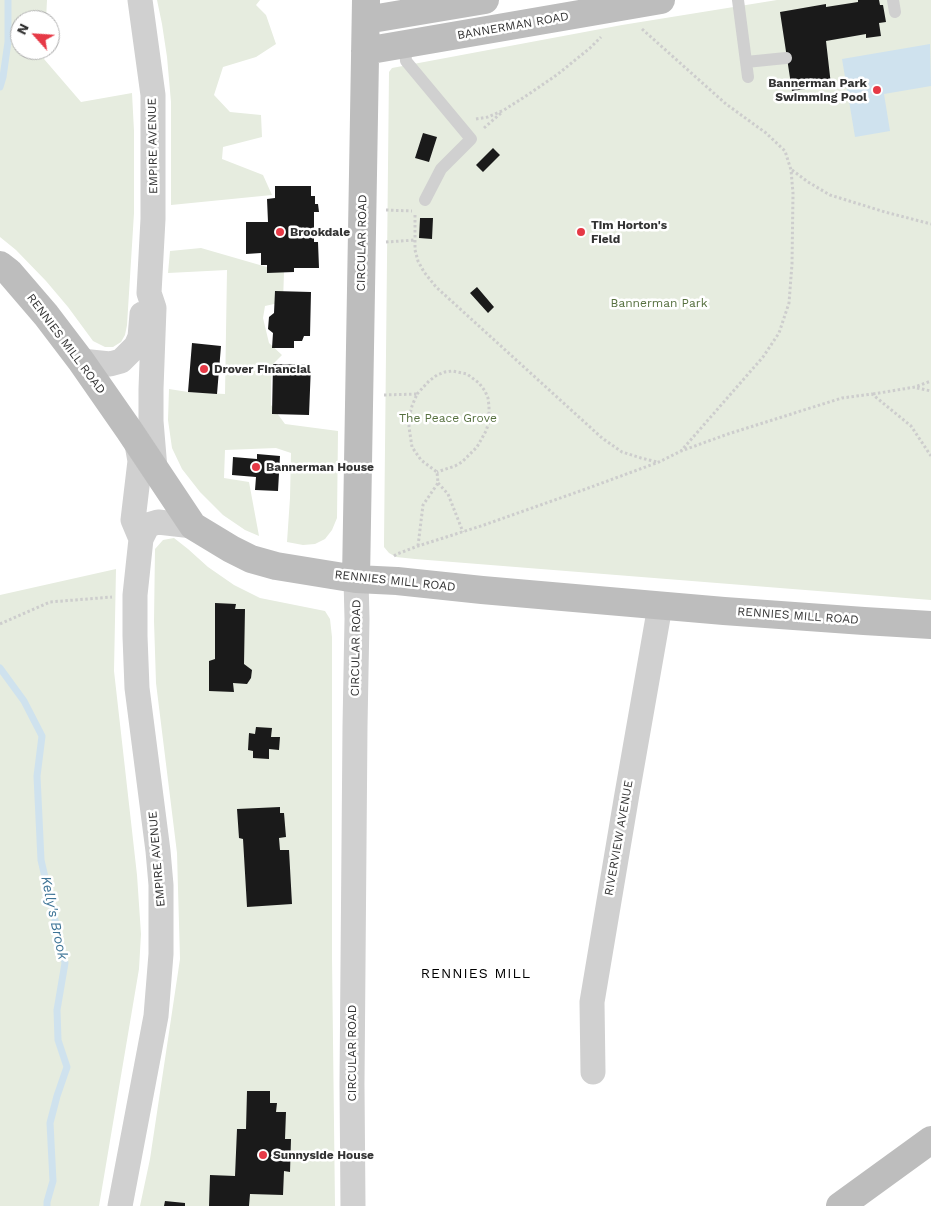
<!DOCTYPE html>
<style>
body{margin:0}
#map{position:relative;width:931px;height:1206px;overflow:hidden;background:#fff;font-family:"Work Sans",sans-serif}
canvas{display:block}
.north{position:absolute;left:10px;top:10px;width:50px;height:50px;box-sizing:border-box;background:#fff;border:1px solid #adadad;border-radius:50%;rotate:296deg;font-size:14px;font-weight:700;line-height:20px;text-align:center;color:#333}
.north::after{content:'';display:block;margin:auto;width:18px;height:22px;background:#e63946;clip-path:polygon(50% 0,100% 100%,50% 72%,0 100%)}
</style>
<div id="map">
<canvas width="931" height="1206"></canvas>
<div class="north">N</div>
</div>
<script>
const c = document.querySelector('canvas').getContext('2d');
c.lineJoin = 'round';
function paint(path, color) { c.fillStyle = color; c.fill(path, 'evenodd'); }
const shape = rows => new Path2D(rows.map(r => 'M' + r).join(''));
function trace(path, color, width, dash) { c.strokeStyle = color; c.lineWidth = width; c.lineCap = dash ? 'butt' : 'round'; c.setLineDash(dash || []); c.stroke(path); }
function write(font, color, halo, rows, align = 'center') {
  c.font = font + ' "Work Sans",sans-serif'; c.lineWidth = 5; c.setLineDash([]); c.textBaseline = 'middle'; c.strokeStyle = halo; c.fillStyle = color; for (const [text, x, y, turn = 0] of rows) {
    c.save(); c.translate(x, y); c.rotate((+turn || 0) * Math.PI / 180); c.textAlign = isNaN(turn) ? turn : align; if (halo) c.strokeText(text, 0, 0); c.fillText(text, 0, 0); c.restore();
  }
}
paint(shape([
 [0,0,47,0,46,20,20,20,20,50,45,50,44,59,81,102,132,93,134,131,134,213,127,325,125,335,121,342,113,347,105,347,93,341,68,307,46,281,16,250,0,237],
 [157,0,260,0,256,5,266,15,276,44,256,57,223,67,214,95,230,112,261,115,262,137,223,147,222,159,263,175,272,195,171,205,171,102,167,57,162,24],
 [777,0,931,0,931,600,415,559,396,557,389,553,384,547,384,542,389,72,392,68,622,25],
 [201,248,284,272,283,302,265,306,263,318,269,343,282,355,273,364,271,381,271,405,285,424,338,431,337,518,332,530,325,539,315,544,303,545,287,542,290,498,291,453,276,448,225,450,224,478,249,482,259,536,245,530,223,515,200,492,182,469,172,448,168,420,169,389,188,392,225,394,227,270,168,273,170,251],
 [174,538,188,549,208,567,234,585,260,598,325,611,330,619,332,637,332,958,335,1206,140,1206,150,1159,180,959,177,853,156,683,154,621,155,549,163,540],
 [116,569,114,671,137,875,141,934,139,969,99,1206,0,1206,0,595]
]), '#e6ecdf');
paint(shape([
 [930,44,931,86,884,94,890,131,855,137,842,59]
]), '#cfe2ee');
trace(shape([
 [0,87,3,77,8,42,8,0],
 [0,668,24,701,42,736,37,776,41,860,65,963,57,1010,58,1040,67,1067,57,1096,50,1123,53,1181,47,1202,47,1206]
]), '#cfe2ee', 7);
paint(shape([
 [858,0,879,0,880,5,883,5,886,22,879,23,881,36,866,38,866,34,826,41,831,85,792,91,780,12,826,4,826,7,858,2],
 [423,133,437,137,429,162,415,158],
 [493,148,500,155,483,172,476,165],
 [275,186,311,186,311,196,315,196,315,204,318,204,319,212,314,212,314,242,318,242,319,268,294,268,294,272,267,273,267,265,261,265,261,253,246,254,246,222,268,222,267,199,275,198],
 [420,218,433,218,432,239,419,238],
 [477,287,494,307,488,313,470,293],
 [275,291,311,292,310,336,304,336,302,341,294,341,294,348,272,348,273,333,268,329,269,317,274,313],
 [192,343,221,346,217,394,188,392],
 [273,364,311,365,309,415,272,414],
 [257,454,280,456,278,491,255,490,256,477,232,475,233,457,257,459],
 [215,603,236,604,235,609,245,609,244,664,252,670,251,678,247,684,233,683,234,692,209,691,209,661,215,659],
 [256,727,272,728,271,737,280,737,279,750,269,749,269,759,253,758,253,751,248,750,249,733,255,734],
 [280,807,280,813,284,813,286,837,279,838,280,850,289,850,292,904,247,907,243,839,239,838,237,809],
 [247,1091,270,1091,270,1103,277,1103,276,1112,286,1112,285,1139,291,1139,290,1172,284,1171,283,1195,250,1194,249,1206,209,1206,210,1175,235,1176,237,1129,246,1129],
 [165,1201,185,1203,185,1206,164,1206]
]), '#1a1a1a');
trace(shape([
 [642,29,726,104,766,133,785,151,791,170,793,193,792,264,789,303,779,333,763,357,681,451],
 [476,119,488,117,504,110,529,94,558,74,590,48,601,37],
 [484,128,501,113],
 [792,170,808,182,830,195,885,212,931,224],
 [386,210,412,211],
 [415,215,415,250,418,261,424,272,436,287,602,438,622,452,641,458,657,462],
 [386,242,415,240],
 [917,388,931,391],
 [417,394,429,381,437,375,445,372,452,371,467,374,479,383,485,391,488,398,489,406,489,422,486,431,477,447,462,462,455,466,437,472],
 [873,394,915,387,931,381],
 [384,395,417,394,412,406,409,418,409,427,412,447,421,460,437,472],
 [438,483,448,494,463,532],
 [418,546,423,505,438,483,437,472],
 [394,556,397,554,418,546,484,525,583,490,659,462,681,451,728,434,842,398,872,394,911,426,931,456],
 [0,624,50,602,112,597]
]), '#cdcdcd', 3, [2.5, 2.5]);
trace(shape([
 [738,0,748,77],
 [893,0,895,12],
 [405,45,406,61,471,139,441,169,425,200],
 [746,62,786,58]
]), '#d0d0d0', 12);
trace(shape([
 [140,0,153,95,153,219,149,293,154,308,151,389,151,421,155,469],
 [81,361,110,364,121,361,136,346,140,337,142,314],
 [137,444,140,461,133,520,141,539],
 [593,1072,592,1002,627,794,660,606],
 [120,1206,156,1016,161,954,161,885,158,851,137,688,135,636,135,595,141,539,148,525,158,522,193,526],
 [353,1206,352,1084,355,726,357,619,356,579]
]), '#d0d0d0', 25);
trace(shape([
 [366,20,485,0],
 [365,51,661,0],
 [0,265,9,272,46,315,81,361,129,430,193,526,231,549,251,559,276,566,356,579,397,581,482,590,724,611,864,621,931,625],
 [356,579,366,0],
 [840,1206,931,1140]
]), '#bdbdbd', 28);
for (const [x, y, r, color] of [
 [877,90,5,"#e63946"],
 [280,232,5,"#e63946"],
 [581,232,5,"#e63946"],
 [204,369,5,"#e63946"],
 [256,467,5,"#e63946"],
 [263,1155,5,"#e63946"]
]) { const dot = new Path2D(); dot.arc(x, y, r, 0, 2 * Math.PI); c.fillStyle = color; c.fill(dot); trace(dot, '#fff', 2); }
write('12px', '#333', '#fff', [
 ["BANNERMAN ROAD",513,26,-10],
 ["EMPIRE AVENUE",153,146,-91],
 ["CIRCULAR ROAD",362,243,-89],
 ["RENNIES MILL ROAD",66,344,53],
 ["RENNIES MILL ROAD",395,581,6],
 ["RENNIES MILL ROAD",798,616,4],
 ["CIRCULAR ROAD",356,648,-89],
 ["RIVERVIEW AVENUE",619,838,-80],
 ["EMPIRE AVENUE",157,859,-95],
 ["CIRCULAR ROAD",352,1053,-90]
]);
write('bold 12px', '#333', '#fff', [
 ["Bannerman Park",867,83,"right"],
 ["Swimming Pool",867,97,"right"],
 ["Tim Horton's",591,225],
 ["Field",591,239],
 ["Brookdale",290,232],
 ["Drover Financial",214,369],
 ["Bannerman House",266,467],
 ["Sunnyside House",273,1155]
], 'left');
write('12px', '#56703f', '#fff', [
 ["Bannerman Park",659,303],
 ["The Peace Grove",448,418]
]);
write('italic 14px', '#3f7597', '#fff', [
 ["Kelly's Brook",54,918,78]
]);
c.letterSpacing = '1px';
write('14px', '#000', '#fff', [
 ["RENNIES MILL",476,974]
]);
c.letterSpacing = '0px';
</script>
